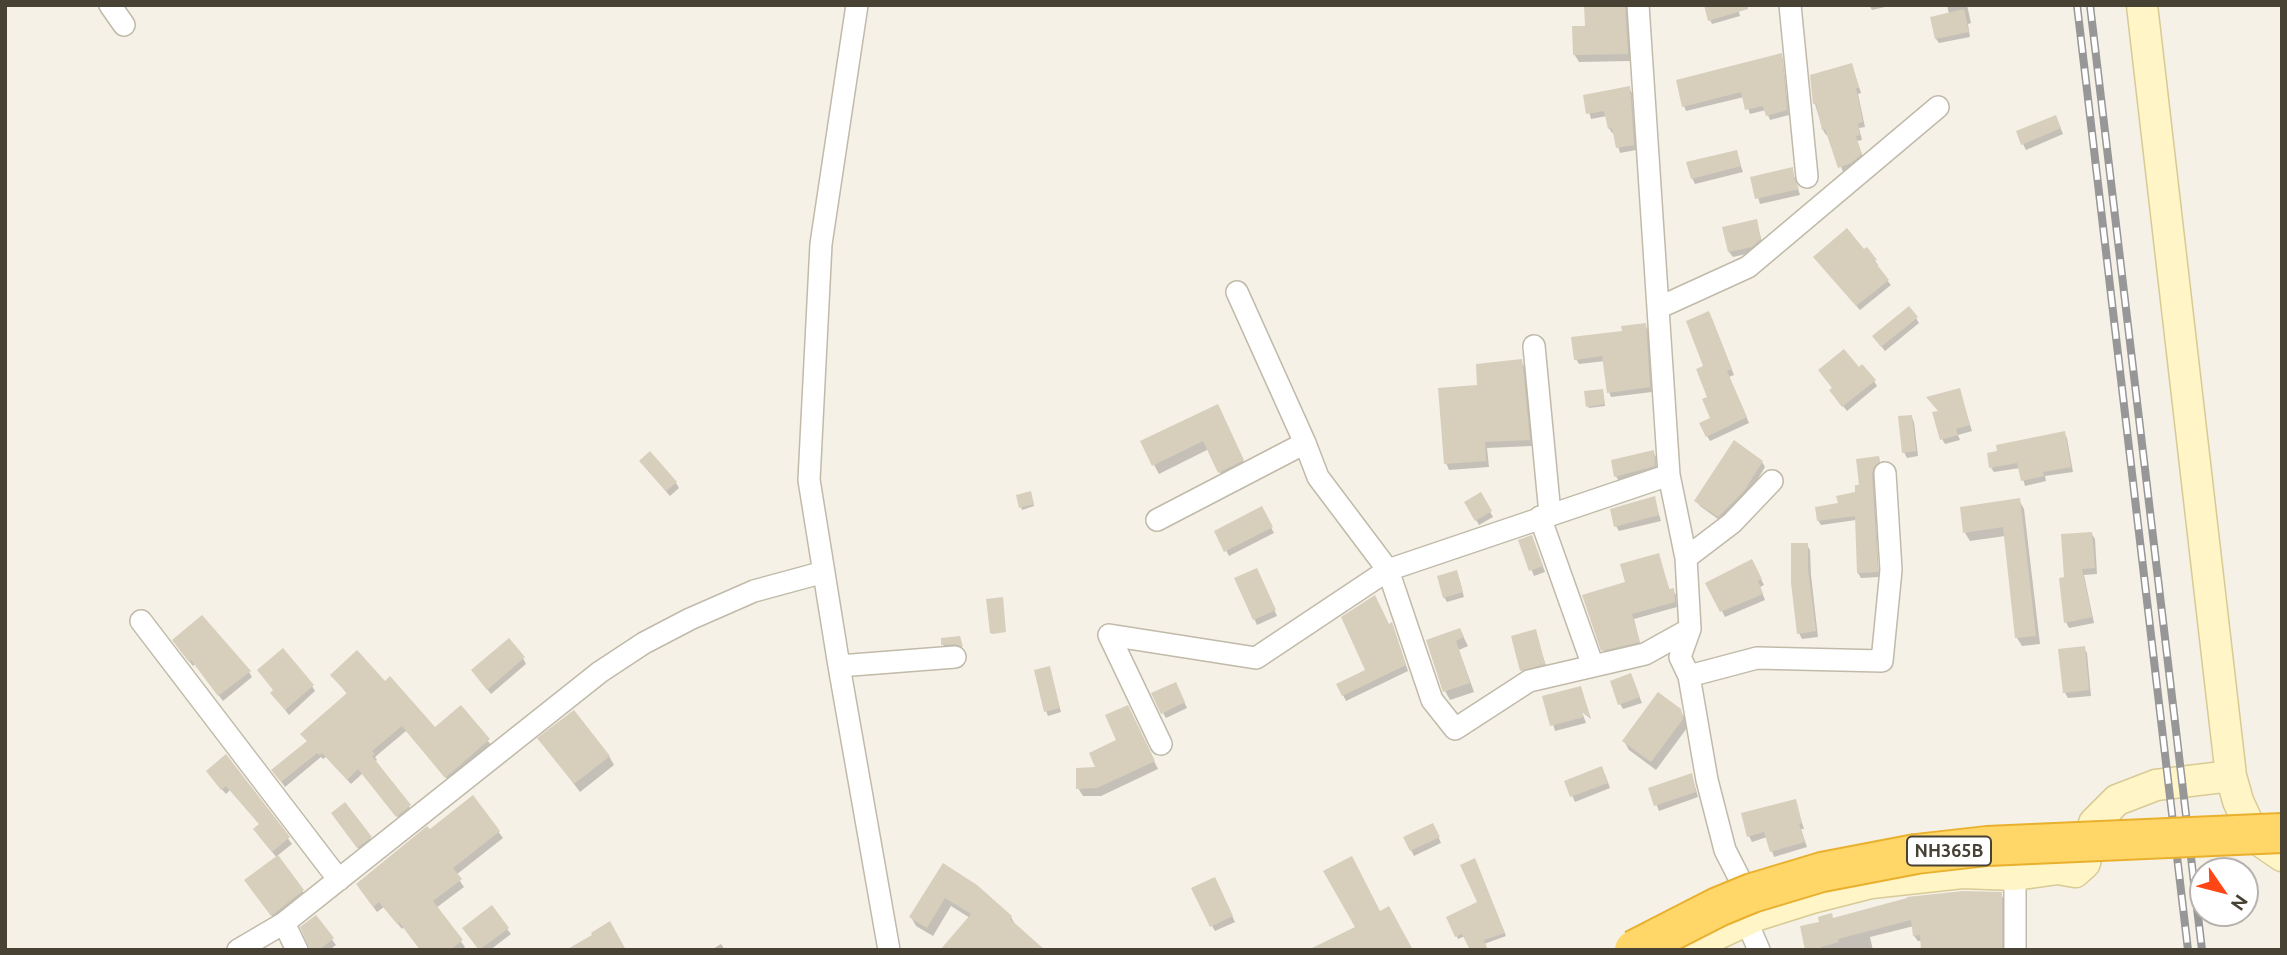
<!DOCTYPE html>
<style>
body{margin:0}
#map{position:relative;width:2287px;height:955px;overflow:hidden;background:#f5f1e7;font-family:Ubuntu,sans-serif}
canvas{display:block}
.frame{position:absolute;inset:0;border:7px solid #484235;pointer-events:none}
.north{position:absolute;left:2189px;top:857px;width:70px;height:70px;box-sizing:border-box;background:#fff;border:2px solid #b6b3ae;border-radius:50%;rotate:125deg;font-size:19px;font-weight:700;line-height:28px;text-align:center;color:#484235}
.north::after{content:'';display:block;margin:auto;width:24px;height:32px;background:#ff4614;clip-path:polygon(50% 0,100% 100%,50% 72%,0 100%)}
</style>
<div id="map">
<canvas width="2287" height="955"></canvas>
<div class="frame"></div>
<div class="north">N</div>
</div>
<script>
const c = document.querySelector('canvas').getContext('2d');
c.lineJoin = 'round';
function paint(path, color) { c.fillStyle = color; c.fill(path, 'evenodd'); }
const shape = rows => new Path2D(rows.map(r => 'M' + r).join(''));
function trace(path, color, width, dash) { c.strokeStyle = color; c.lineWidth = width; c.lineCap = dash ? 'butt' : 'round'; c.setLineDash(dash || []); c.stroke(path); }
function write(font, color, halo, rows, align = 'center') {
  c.font = font + ' Ubuntu,sans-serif'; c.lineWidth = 5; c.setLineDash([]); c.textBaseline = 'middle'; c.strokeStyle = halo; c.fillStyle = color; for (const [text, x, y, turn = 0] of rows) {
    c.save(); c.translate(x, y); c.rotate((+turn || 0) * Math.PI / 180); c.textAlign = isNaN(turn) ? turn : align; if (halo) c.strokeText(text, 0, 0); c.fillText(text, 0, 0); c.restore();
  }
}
paint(shape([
 [1586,5,1632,5,1631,61,1579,62,1574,54,1587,27],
 [1737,5,1740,16,1712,24,1710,20],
 [1869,5,1894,5,1872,10],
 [1947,5,1967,5,1971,23,1968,24,1970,37,1939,43,1936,39,1949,14],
 [1781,55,1783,59,1789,115,1770,120,1766,110,1750,114,1744,97,1686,111,1684,106],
 [1852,65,1861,93,1858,94,1865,127,1859,128,1862,140,1857,141,1864,160,1854,168,1843,172,1829,134,1826,135,1823,130,1815,104,1812,76],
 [1629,88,1632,93,1636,150,1620,153,1614,133,1612,133,1609,128,1607,116,1591,119,1585,97],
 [2058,122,2063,134,2026,150,2023,144],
 [1736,152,1743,172,1695,184,1692,178],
 [1792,169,1800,195,1760,204,1752,178],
 [1756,221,1763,245,1755,252,1733,257,1729,252],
 [1864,252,1875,261,1878,265,1876,267,1891,285,1860,310,1818,262],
 [1916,318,1919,323,1885,351,1878,342],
 [1712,319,1734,375,1729,377,1749,423,1710,441,1707,436,1713,419,1706,367],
 [1645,325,1648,330,1652,392,1611,397,1609,392,1605,361,1579,364,1576,359,1624,332],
 [1521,361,1525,368,1532,446,1487,448,1489,467,1449,470,1446,463,1479,387],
 [1858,369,1874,381,1877,386,1847,411,1835,396],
 [1959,390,1972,431,1958,435,1960,440,1945,444,1942,439,1940,413],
 [1603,393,1605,406,1589,408,1588,406],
 [1222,414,1247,469,1224,481,1209,449,1159,474,1154,465],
 [1911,416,1914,422,1918,456,1907,458,1904,452],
 [2064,433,2067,438,2073,472,2045,476,2046,481,2025,486,2020,468,1994,472,1991,468],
 [1653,452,1656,457,1657,471,1619,482,1616,476],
 [1878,458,1882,467,1876,472,1874,480,1879,577,1861,578,1858,573,1856,520,1821,525,1818,520,1857,493],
 [1762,462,1765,467,1747,497,1722,522,1700,506,1696,501],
 [644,466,676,483,679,488,670,496],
 [1480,494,1493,517,1479,525,1466,502],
 [1031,495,1034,506,1022,510,1018,496],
 [1654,498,1661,521,1619,531,1616,526],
 [2019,500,2024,509,2040,644,2022,646,2017,638,2005,536,1970,541,1965,533],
 [1261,508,1274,533,1229,556,1216,531],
 [2091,533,2095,539,2097,574,2084,575,2094,623,2069,628,2066,622,2066,578],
 [1532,537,1545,572,1534,576,1520,541],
 [1807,545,1810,550,1811,575,1818,637,1802,639,1799,633],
 [1658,555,1670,591,1673,590,1676,595,1677,607,1634,619,1641,647,1606,655,1603,650,1628,583],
 [1752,561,1764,585,1760,587,1765,600,1725,617,1708,584],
 [1259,575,1277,616,1257,625,1236,579],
 [1459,578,1464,597,1447,602,1444,597],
 [1389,626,1394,630,1408,671,1346,701,1338,685,1367,671],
 [1460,630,1468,646,1459,650,1474,692,1450,700,1445,691,1428,641],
 [1535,631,1547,669,1525,676,1522,671],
 [961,640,962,648,957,646,944,647,943,644],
 [177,646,249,672,252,677,223,701,195,664,193,666],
 [2084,648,2087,653,2091,696,2068,698,2065,693],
 [523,658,526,664,491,694,473,671],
 [1049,668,1061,712,1048,716,1046,711],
 [332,675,385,683,435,730,461,708,492,746,450,782,406,731,375,757,377,760,375,762,413,812,401,821,363,773,351,784,326,757,323,759,321,757,285,787,277,776,308,742,302,734,348,695],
 [1633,681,1642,703,1623,709,1620,704],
 [312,686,315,691,289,715,272,693,275,691],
 [1581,688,1591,719,1582,712,1586,723,1555,731,1545,697],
 [1178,689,1187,708,1166,718,1163,713],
 [1680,710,1686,720,1687,728,1656,770,1629,750,1624,741],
 [1131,715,1158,769,1101,796,1083,796,1078,788,1098,769,1118,741],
 [540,739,609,756,614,765,580,792],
 [226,756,292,844,277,856,306,896,275,920,250,886,277,858,258,835,260,825,230,790,226,794,211,777],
 [1605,774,1610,788,1575,802,1566,782],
 [1692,775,1698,797,1659,811,1650,789],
 [473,798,503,838,456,875,464,887,436,908,465,947,462,950,421,950,404,927,402,929,384,907,377,912,362,891,429,831],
 [1795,801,1804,829,1801,829,1807,847,1774,857,1767,837,1752,842,1749,836],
 [336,819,370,838,373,843,361,852],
 [1436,831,1441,843,1414,856,1405,838],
 [1476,863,1506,936,1484,944,1465,936,1458,939,1448,918,1479,903],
 [943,866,1011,917,1016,926,970,918,951,906,933,936,916,926,911,917],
 [1217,884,1235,922,1215,931,1212,926],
 [2001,894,2004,900,2004,950,1922,950,1922,941,1918,941,1914,936,1914,926,1870,937,1873,950,1807,950,1834,920],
 [315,917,336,945,329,950,311,950],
 [507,929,511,934,490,950,480,950,468,934],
 [721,944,725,950,711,950]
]), '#0003');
paint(shape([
 [1584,5,1625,5,1628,54,1573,55,1572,26,1585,26],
 [1704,5,1747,5,1748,9,1708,21],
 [1964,9,1969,32,1935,39,1930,17],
 [1782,53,1787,110,1766,116,1763,106,1745,110,1741,92,1682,107,1676,80],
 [1852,63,1859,88,1856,88,1863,122,1858,123,1860,135,1856,136,1862,154,1851,163,1838,168,1825,129,1822,130,1816,103,1813,104,1810,75],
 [1630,86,1634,145,1616,148,1612,128,1608,129,1604,111,1586,114,1583,95],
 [2056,115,2061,128,2021,145,2016,131],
 [1737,150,1741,166,1691,179,1686,162],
 [1793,167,1794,179,1799,189,1755,199,1750,177],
 [1757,219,1761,239,1752,247,1728,252,1722,227],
 [1847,228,1864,249,1867,247,1877,260,1874,261,1889,280,1856,306,1813,257],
 [1909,306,1918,317,1881,347,1872,336],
 [1709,311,1732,369,1727,371,1747,417,1706,437,1699,423,1710,418,1702,399,1707,397,1696,369,1703,366,1686,321],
 [1646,323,1650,387,1607,393,1602,356,1574,360,1571,337,1622,331,1621,326],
 [1844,349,1859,367,1862,364,1876,380,1842,407,1829,390,1832,388,1818,370],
 [1522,359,1530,440,1485,442,1486,461,1444,464,1438,388,1477,385,1476,364],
 [1960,388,1970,425,1956,429,1958,435,1940,440,1932,412,1938,411,1926,397],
 [1603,389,1605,404,1586,407,1584,391],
 [1218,404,1244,460,1218,473,1203,441,1152,466,1140,441],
 [1912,415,1916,451,1902,453,1898,416],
 [2065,431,2071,467,2043,472,2044,476,2021,481,2017,463,1989,468,1987,453,1997,451,1996,445],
 [1734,440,1763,461,1744,491,1718,517,1694,501],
 [1654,450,1655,466,1614,477,1611,460],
 [650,451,677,482,666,491,639,461],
 [1879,456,1880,461,1874,467,1872,474,1878,572,1857,573,1855,516,1817,521,1815,507,1838,503,1836,496,1855,492,1855,485,1859,485,1856,459],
 [1031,491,1034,504,1019,508,1016,495],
 [1481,492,1492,511,1475,521,1464,502],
 [1655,496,1659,515,1614,527,1610,509],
 [2020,498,2036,636,2015,638,2003,527,1963,533,1960,507],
 [1262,506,1273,527,1224,552,1214,531],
 [2092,532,2095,568,2082,569,2092,617,2064,623,2059,578,2064,577,2061,534],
 [1532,535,1543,566,1529,571,1518,540],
 [1791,543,1808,543,1808,569,1816,631,1797,634,1791,583],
 [1659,553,1669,589,1674,588,1675,602,1632,614,1640,642,1601,651,1582,595,1625,582,1620,564],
 [1752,559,1762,579,1758,581,1763,594,1720,612,1705,583],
 [1257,568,1276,610,1253,620,1234,578],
 [1457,570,1463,592,1443,598,1437,576],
 [1375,595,1389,624,1392,622,1406,665,1342,696,1336,684,1365,670,1341,617],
 [1003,597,1006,632,993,634,990,633,986,599],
 [202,615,251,671,218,696,191,660,189,662,172,640],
 [1460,628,1464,637,1456,641,1470,683,1443,692,1426,640],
 [1536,629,1545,664,1520,671,1511,636],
 [960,636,963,647,955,644,941,645,941,638],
 [509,638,525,657,487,690,471,670],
 [2085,646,2089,690,2063,693,2058,649],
 [283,648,314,685,285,710,270,693,273,690,257,670],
 [357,650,385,681,390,676,435,727,461,705,490,739,445,778,402,726,372,751,375,754,372,756,411,805,396,817,358,769,347,780,322,753,319,755,317,753,281,782,271,770,307,741,300,734,347,693,330,675],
 [1050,666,1060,708,1044,712,1034,670],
 [1631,673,1640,697,1618,705,1610,681],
 [1176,682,1185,702,1161,714,1151,693],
 [1581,686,1590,717,1581,711,1584,717,1550,726,1542,696],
 [1658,692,1681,709,1683,719,1651,762,1622,741],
 [1128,705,1155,761,1097,788,1076,789,1076,768,1095,767,1089,753,1116,740,1105,715],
 [574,710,610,756,574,784,537,738],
 [226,754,290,837,272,852,253,829,259,824,226,786,221,790,206,771],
 [1602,766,1608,783,1570,797,1564,781],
 [1692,773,1696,792,1654,806,1648,788],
 [473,795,500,831,453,868,462,879,433,901,463,940,450,950,420,950,399,922,397,924,379,902,373,907,356,884,427,826,430,829],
 [1796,799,1802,823,1799,824,1805,842,1770,852,1764,832,1747,837,1741,813],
 [345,802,372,837,357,848,331,813],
 [1433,823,1440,837,1410,851,1403,837],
 [278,855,304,890,271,916,244,880],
 [1352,856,1380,911,1389,906,1413,950,1308,950,1355,927,1323,871],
 [1475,858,1505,933,1484,940,1488,950,1470,950,1462,934,1455,937,1446,917,1477,902,1460,865],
 [943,863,977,885,1012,916,1010,919,1045,950,940,950,971,914,945,898,927,928,909,917],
 [1215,877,1233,916,1210,927,1191,888],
 [1963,891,2002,892,2002,950,1921,950,1920,935,1913,936,1911,920,1838,939,1839,942,1821,947,1822,950,1805,950,1800,926,1819,922,1818,917,1832,913,1833,918,1907,898,1907,897],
 [492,905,509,928,479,950,462,928],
 [316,915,334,938,319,950,310,950,300,927],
 [610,921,626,950,566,950,592,935,591,933]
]), '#d7cebc');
const street = shape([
 [110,5,124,25],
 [857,5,821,244,809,480,839,666,889,950],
 [1638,5,1669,475,1686,558,1690,629,1680,657,1689,676,1707,780,1725,850,1752,903],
 [1790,5,1807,177],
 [1237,292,1305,443,1318,477,1388,570,1669,475],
 [1658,308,1748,267,1938,107],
 [1534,346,1550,514],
 [1540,517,1593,666],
 [1157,520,1305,443],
 [1686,558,1732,523,1772,481],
 [141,621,339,880],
 [839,666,955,657],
 [1689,676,1757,658,1882,661,1891,570,1885,473],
 [1161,744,1109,635,1256,658,1388,570,1432,700,1455,729,1529,681,1645,654,1690,629],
 [2015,875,2015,950],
 [1746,920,1759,950],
 [284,923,297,950],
 [238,950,284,923,600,672,644,643,690,619,754,591,824,572]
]);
const secondary = shape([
 [2142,5,2231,776,2238,801,2248,823,2263,843,2282,856],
 [1684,950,1758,915,1812,898,1871,883,1962,873,2015,875,2058,869,2075,872,2085,863,2094,823,2117,800,2156,785,2231,776]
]);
trace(street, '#c1baa9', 24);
trace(secondary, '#d8ca94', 33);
trace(street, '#fff', 21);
trace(secondary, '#fff5c7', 30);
const rail = shape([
 [2077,5,2188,950],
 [2090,5,2202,950]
]);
trace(rail, '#979797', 8);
trace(rail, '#fff', 5, [16]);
const highwayBridge = shape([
 [1634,950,1718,907,1752,893,1822,872,1916,854,1987,846,2282,833]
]);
trace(highwayBridge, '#e9b02d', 42, []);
trace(highwayBridge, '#ffd668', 38);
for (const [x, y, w] of [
 [1949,851,84]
]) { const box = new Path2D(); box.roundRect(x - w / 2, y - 14.5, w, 29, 5); c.fillStyle = '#fff'; c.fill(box); trace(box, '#484235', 2); }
write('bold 18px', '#484235', null, [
 ["NH365B",1949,851]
]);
</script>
